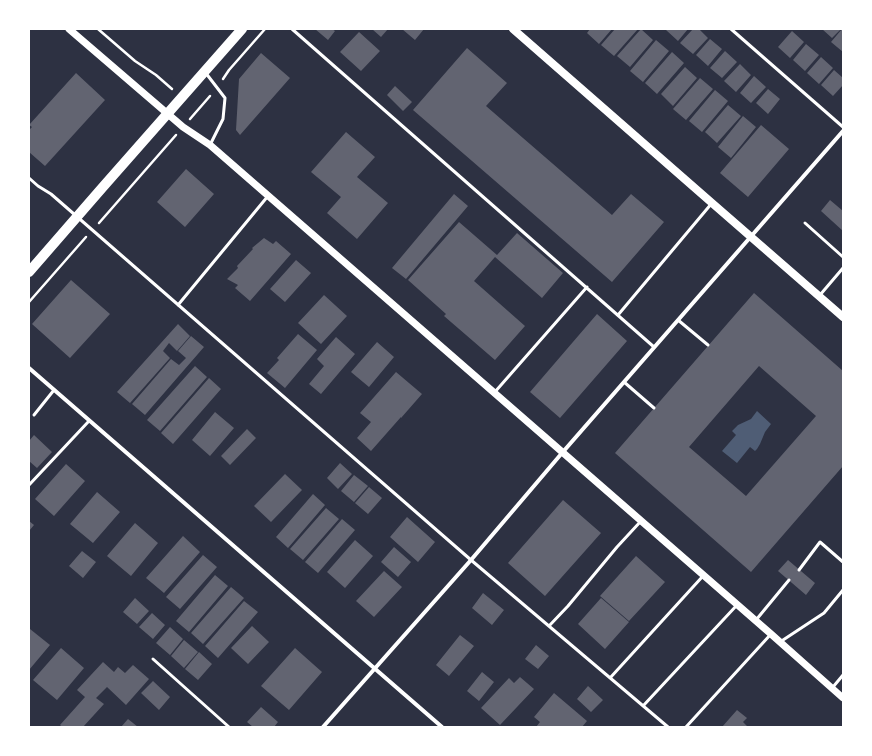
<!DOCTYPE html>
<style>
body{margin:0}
#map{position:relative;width:872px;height:756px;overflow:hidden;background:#2d3142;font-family:"Alegreya Sans",sans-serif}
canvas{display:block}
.frame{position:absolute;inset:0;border:30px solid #fff;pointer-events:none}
</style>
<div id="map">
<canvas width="872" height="756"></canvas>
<div class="frame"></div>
</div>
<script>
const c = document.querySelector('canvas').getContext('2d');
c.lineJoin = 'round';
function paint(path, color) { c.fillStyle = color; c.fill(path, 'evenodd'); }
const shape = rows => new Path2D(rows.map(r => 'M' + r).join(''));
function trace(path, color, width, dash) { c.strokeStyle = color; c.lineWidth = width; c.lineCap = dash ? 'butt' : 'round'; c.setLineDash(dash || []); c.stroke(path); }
paint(shape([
 [757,411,771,424,765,432,760,444,757,449,755,451,750,447,737,463,722,451,736,435,732,431,738,425,751,419]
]), '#4f5d75');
paint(shape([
 [315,29,332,29,335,31,328,40],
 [372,29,388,29,381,37],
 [402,29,424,29,415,40],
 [590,29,612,29,599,44,587,33],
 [615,29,638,29,614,56,601,45],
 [641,29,653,40,630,67,617,56],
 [667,29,688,29,678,41,666,30],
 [693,29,699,29,708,38,693,54,680,43],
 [822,29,841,29,832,38],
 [842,29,843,29,843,52,831,42],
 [792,31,804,42,790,58,778,47],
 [359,32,380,51,361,71,340,52],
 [710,39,722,49,708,66,696,55],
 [656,40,669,51,643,82,630,71],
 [806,44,819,55,805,71,793,60],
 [467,48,507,83,486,106,612,215,631,194,664,222,612,282,413,110],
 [725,51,737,62,722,78,710,68],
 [672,52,684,63,657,94,645,83],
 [261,53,290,78,240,135,236,130,239,79],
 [821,57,833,68,819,84,807,73],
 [740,64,751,75,736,92,724,81],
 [685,67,697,78,673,106,661,94],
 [834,70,843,78,843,85,833,96,821,85],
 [76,73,105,100,45,166,29,152,29,130,32,127,29,125],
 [754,76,766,87,751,103,740,93],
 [700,78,713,89,686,120,673,109],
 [395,86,412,102,403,111,387,95],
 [768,89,780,99,768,114,756,103],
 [715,90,728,101,702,132,689,121],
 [728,105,741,116,717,143,705,132],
 [743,116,756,127,731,158,718,147],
 [761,125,789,149,748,197,720,173],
 [346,132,375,157,357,177,388,203,357,239,327,213,341,197,311,172],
 [186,169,214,194,185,227,157,202],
 [454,194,468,206,406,279,392,268],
 [830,200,843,211,843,231,821,211],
 [459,222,497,255,517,233,563,273,542,298,495,257,474,281,525,326,495,360,444,316,446,314,408,280],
 [264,238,273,244,276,241,291,254,250,301,235,288,238,285,227,279,238,268,237,266,253,249,252,248],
 [296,260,311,273,285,302,270,289],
 [71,280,110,314,70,358,32,324],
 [754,293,843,371,843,466,751,572,615,453],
 [759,366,816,416,746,496,689,447],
 [324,295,347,316,321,344,298,323],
 [597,314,627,341,560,418,530,392],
 [178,324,190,336,177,351,169,343,163,351,170,358,130,403,117,392],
 [298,334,317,350,285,388,267,373,279,360,277,358],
 [191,336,204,347,145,415,132,404,171,359,179,365,186,358,178,351],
 [336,337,355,354,321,394,309,384,324,366,317,359],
 [377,342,394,357,369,387,351,372],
 [195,366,207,377,160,431,147,420],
 [396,372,422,394,401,418,401,417,371,451,357,438,371,422,360,413],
 [209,378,221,389,173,444,161,433],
 [215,412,234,428,210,456,192,440],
 [247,429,256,438,230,465,221,456],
 [34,435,52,452,37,468,29,461,29,441],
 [340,463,352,474,338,489,327,478],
 [66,464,85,481,54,516,35,499],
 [285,474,302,490,271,522,254,506],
 [354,475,368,486,354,502,341,491],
 [369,487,382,498,368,514,355,503],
 [97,492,120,512,93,543,70,524],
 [313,494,325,505,288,548,276,537],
 [563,500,601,533,545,596,508,563],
 [326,508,339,519,303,560,290,549],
 [407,517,435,542,418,562,390,537],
 [342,519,355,530,318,573,305,562],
 [29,521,34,525,29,531],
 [135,523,158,543,131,576,107,556],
 [183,536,200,552,164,593,146,578],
 [355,540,373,556,345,588,327,572],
 [394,547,411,562,398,577,381,562],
 [82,551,96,562,83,578,69,566],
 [203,555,217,567,180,609,166,597],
 [636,556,665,582,629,621,600,596],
 [788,560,815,583,806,595,778,571],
 [384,571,402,587,374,617,356,601],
 [215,575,228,586,189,632,176,621],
 [231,587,244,598,203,644,191,633],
 [483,593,504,610,492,625,472,608],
 [135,598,149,611,137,624,123,612],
 [601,598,629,622,605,649,578,624],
 [244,601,258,612,218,658,205,646],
 [152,613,165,625,153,639,139,627],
 [252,626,269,642,248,664,231,648],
 [170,627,183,639,170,655,156,643],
 [30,629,50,645,29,670,29,630],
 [460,635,474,646,449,676,436,665],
 [184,640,198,652,184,668,171,656],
 [536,645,549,656,538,669,525,659],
 [61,648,84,668,57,700,33,680],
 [295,648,322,672,289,710,261,686],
 [199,652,212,664,198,680,185,669],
 [103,662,114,672,118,667,125,673,133,665,149,679,126,705,107,687,96,698,104,704,83,727,62,727,60,725,85,697,77,690],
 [482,672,494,682,479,701,467,691],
 [520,677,534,689,500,725,481,708,509,678,514,683],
 [153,681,170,697,159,710,141,693],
 [588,686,603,700,591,712,577,699],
 [554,693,587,721,582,727,536,727,540,722,534,717],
 [261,707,278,722,274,727,253,727,247,722],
 [737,710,747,718,743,722,748,727,722,727],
 [128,719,138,727,121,727]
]), '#626471');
trace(shape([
 [98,29,135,61,156,75,172,89],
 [223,79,229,70,265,29],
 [190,119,210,96],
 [99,223,176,135],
 [29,302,86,237]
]), '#fff', 2.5);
trace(shape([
 [292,29,654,347],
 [731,29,843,127],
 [205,72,225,98,223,119,210,145],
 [29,178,38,186,51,194,471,560,668,727],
 [805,223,843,257],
 [820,295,843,268],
 [178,305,268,196],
 [618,315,712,203],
 [678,320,708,345],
 [624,382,654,408],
 [494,393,587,287],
 [34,415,54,390],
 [29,485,89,421],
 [799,570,820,542,843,562],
 [756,620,789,580],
 [549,626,568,606,617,547,641,521],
 [780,642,824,613,843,590],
 [153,659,229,727],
 [610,678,703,576],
 [833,687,843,675],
 [643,706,737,605],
 [686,727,771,634]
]), '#fff', 3);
trace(shape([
 [29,368,442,727],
 [323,727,471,560,562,453,843,131]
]), '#fff', 4);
trace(shape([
 [69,29,183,127,210,145,771,634,843,698]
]), '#fff', 7);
trace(shape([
 [513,29,712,203,843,317]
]), '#fff', 8);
trace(shape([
 [29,272,102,188,242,29]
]), '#fff', 10);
</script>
